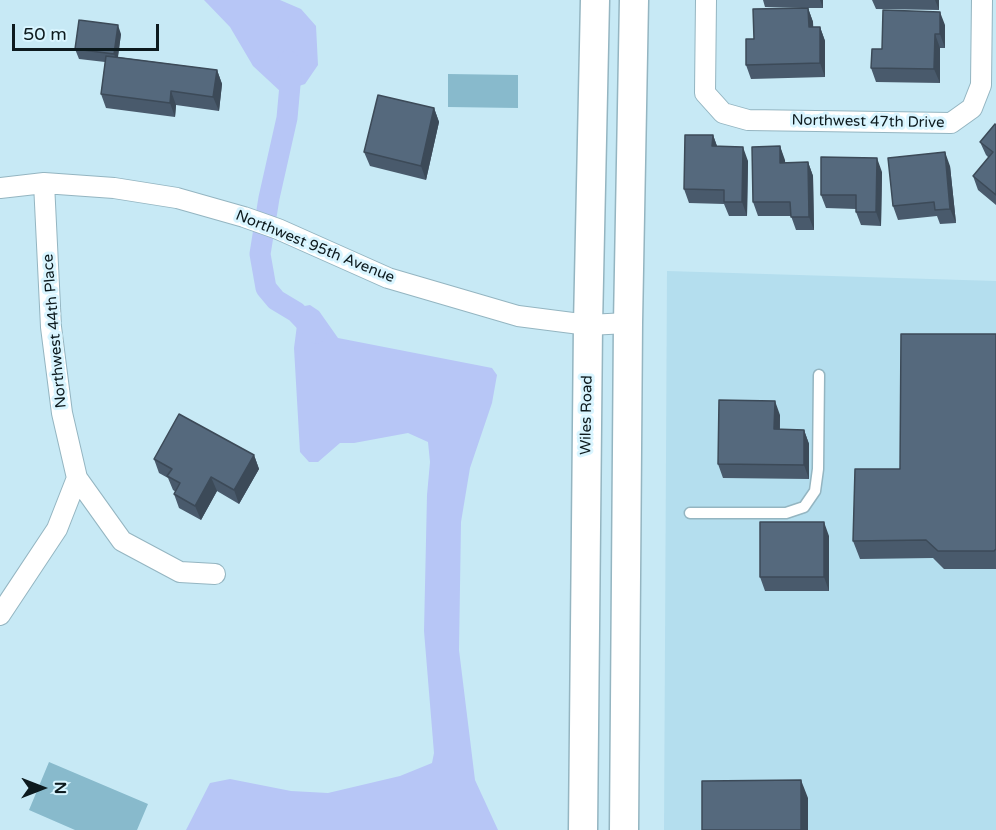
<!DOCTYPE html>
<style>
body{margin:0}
#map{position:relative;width:996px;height:830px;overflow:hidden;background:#c7e9f5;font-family:"Varela Round",sans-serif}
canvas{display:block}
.north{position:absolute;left:12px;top:758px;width:60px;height:60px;-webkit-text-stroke:4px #d9f5ff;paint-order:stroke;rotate:90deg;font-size:16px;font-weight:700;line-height:24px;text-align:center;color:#0d1a1e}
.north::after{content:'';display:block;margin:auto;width:21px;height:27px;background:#0d1a1e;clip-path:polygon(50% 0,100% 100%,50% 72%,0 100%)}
.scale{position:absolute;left:12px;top:24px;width:147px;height:27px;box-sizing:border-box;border:3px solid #0d1a1e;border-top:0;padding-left:8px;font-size:18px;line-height:21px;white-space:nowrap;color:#0d1a1e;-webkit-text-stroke:4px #d9f5ff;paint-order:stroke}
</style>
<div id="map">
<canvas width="996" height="830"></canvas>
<div class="north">N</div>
<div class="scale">50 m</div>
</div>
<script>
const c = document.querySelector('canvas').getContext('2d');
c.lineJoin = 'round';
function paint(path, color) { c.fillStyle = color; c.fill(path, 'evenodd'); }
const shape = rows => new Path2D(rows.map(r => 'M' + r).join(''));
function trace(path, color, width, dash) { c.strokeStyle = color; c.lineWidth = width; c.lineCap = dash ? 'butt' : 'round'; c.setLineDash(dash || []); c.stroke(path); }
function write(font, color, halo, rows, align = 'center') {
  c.font = font + ' "Varela Round",sans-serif'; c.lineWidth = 6; c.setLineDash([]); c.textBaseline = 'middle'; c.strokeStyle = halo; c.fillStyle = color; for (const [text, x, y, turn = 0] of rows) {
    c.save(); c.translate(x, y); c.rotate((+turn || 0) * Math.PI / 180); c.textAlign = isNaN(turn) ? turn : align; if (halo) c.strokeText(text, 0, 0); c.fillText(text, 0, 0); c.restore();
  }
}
paint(shape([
 [667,271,996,281,996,830,664,830]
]), '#b4deee');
paint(shape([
 [448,74,518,75,518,108,448,107],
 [49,762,148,804,137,830,75,830,29,810]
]), '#88bacc');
paint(shape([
 [204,0,280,0,301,9,316,26,318,65,305,84,281,92,253,66,230,27],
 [310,305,319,311,338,338,492,368,497,375,492,403,470,468,461,522,459,650,475,780,498,830,186,830,210,783,230,779,291,791,328,793,400,776,432,763,434,753,424,631,427,495,430,462,428,442,408,433,354,443,340,443,318,462,309,462,300,452,294,348,297,325,296,312,299,307]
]), '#b7c6f6');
trace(shape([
 [288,61,291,74,287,118,269,198,260,254,266,288,276,300,296,312,316,333]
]), '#b7c6f6', 21);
const service = shape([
 [690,513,786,513,804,507,815,491,818,469,819,375]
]);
const minor = shape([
 [706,0,705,93,723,113,748,120,951,123,972,108,981,85,982,0],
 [0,188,44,183,114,188,177,198,244,217,278,229,388,278,518,316,588,325,628,323],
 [77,478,122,541,180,572,215,574],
 [0,615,57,529,77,478,62,413,51,327,44,183]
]);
const secondary = shape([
 [583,830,588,325,595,0],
 [624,830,628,323,634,0]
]);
trace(service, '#94b5c1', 13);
trace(minor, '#94b5c1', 22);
trace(secondary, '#94b5c1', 31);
trace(service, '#fff', 10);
trace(minor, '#fff', 20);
trace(secondary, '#fff', 28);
paint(shape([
 [763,0,823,0,823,8,808,8,813,22,813,27,820,27,825,41,825,77,751,79,746,65,754,39,802,8,765,7],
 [872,0,939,0,939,10,876,9],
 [945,25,945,48,940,48,940,83,876,82,871,68,882,49],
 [121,34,118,57,217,70,222,84,219,111,176,105,175,117,106,108,101,94,105,62,79,59,75,49],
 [434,108,439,122,426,180,370,166,364,152],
 [996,125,996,205,978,190,973,176,989,158,986,155,980,142],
 [713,135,717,146,748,161,747,216,729,216,724,204,689,203,684,189],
 [780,146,785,163,808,162,813,176,814,230,796,230,791,216,758,216,753,202],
 [950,166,956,223,940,224,937,216,898,220,893,206],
 [882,172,881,226,861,225,856,212,856,209,826,208,821,195],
 [996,334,996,569,944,569,933,558,860,559,853,541,900,469],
 [780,415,780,429,804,430,809,444,809,479,723,478,718,464],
 [254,455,259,469,239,504,217,491,201,520,179,508,174,494,176,492,173,490,168,478,159,473,154,459],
 [829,536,829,591,765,591,760,577]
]), '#495a6c');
paint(shape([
 [820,0,823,0,823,8],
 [935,0,939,0,939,10],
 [808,8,813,22,814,41,809,27],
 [940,12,945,25,945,48,940,34],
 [118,25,121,34,117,63,114,54],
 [820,27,825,41,825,77,820,63],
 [935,34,940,48,940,83,934,69],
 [217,70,222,84,219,111,213,97],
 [171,91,176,105,175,117,170,103],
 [434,108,439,122,426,180,421,166],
 [713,135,718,149,712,146],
 [780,146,785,160,786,177,780,163],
 [743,147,748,161,747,216,742,202],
 [945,152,950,166,956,223,950,209],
 [877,158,882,172,881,226,876,212],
 [808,162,813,176,814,230,809,217],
 [775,401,780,415,779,443,774,429],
 [804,430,809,444,809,479,804,465],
 [254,455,259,469,239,504,234,490],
 [211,477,217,491,201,520,195,506],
 [824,522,829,536,829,591,824,577],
 [801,780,808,798,808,830,801,830]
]), '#3c4a58');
const building = shape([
 [808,8,809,27,820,27,820,63,746,65,746,39,754,39,753,9,808,8],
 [883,10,940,12,940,34,935,34,934,69,871,68,872,49,882,49,883,10],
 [79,20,118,25,114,54,75,49,79,20],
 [106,56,217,70,213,97,171,91,170,103,101,94,106,56],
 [378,95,434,108,421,166,364,152,378,95],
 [995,124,996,125,996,195,973,176,993,152,980,142,995,124],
 [685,135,713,135,712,146,743,147,742,202,724,202,724,190,684,189,685,135],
 [780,146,780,163,808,162,809,217,791,217,790,202,753,202,752,147,780,146],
 [945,152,950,209,935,210,934,202,893,206,888,158,945,152],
 [821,157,877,158,876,212,856,212,856,195,821,195,821,157],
 [901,334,996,334,996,549,994,551,938,551,926,540,853,541,855,469,900,469,901,334],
 [719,400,775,401,774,429,804,430,804,465,718,464,719,400],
 [179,414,254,455,234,490,211,477,195,506,174,494,180,483,167,476,172,469,154,459,179,414],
 [760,522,824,522,824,577,760,577,760,522],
 [801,780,801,830,702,830,702,781,801,780]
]);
paint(building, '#55697d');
trace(building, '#3c4a58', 1.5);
write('15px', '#0d1a1e', '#d9f5ff', [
 ["Northwest 47th Drive",868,122,1],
 ["Northwest 95th Avenue",315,247,22],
 ["Northwest 44th Place",55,331,-95],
 ["Wiles Road",587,415,-89]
]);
</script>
